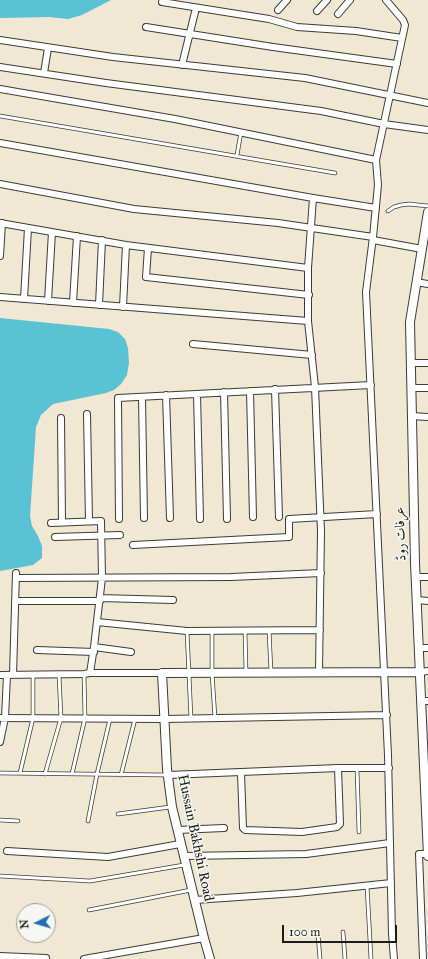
<!DOCTYPE html>
<meta charset="utf-8">
<style>
body{margin:0}
#map{position:relative;width:428px;height:959px;overflow:hidden;background:#f0e8d2;font-family:"IM FELL Great Primer",serif}
canvas{display:block}
.north{position:absolute;left:16px;top:903px;width:40px;height:40px;box-sizing:border-box;background:#f6f6f2;border:1px solid #9f9f9c;border-radius:50%;rotate:265deg;font-size:11px;font-weight:700;line-height:16px;text-align:center;color:#1c1c1c}
.north::after{content:'';display:block;margin:auto;width:14px;height:18px;background:#1f6fb2;clip-path:polygon(50% 0,100% 100%,50% 72%,0 100%)}
.scale{position:absolute;left:282px;top:925px;width:115px;height:18px;box-sizing:border-box;border:2px solid #1c1c1c;border-top:0;padding-left:5px;font-size:12px;line-height:14px;white-space:nowrap;color:#1c1c1c;-webkit-text-stroke:3px #f6f6f2;paint-order:stroke}
</style>
<div id="map">
<canvas width="428" height="959"></canvas>
<div class="north">N</div>
<div class="scale">100 m</div>
</div>
<script>
const c = document.querySelector('canvas').getContext('2d');
c.lineJoin = 'round';
function paint(path, color) { c.fillStyle = color; c.fill(path, 'evenodd'); }
const shape = rows => new Path2D(rows.map(r => 'M' + r).join(''));
function trace(path, color, width, dash) { c.strokeStyle = color; c.lineWidth = width; c.lineCap = dash ? 'butt' : 'round'; c.setLineDash(dash || []); c.stroke(path); }
function write(font, color, halo, rows, align = 'center') {
  c.font = font + ' "IM FELL Great Primer",Amiri,serif'; c.lineWidth = 3; c.setLineDash([]); c.textBaseline = 'middle'; c.strokeStyle = halo; c.fillStyle = color; for (const [text, x, y, turn = 0] of rows) {
    c.save(); c.translate(x, y); c.rotate((+turn || 0) * Math.PI / 180); c.textAlign = isNaN(turn) ? turn : align; if (halo) c.strokeText(text, 0, 0); c.fillText(text, 0, 0); c.restore();
  }
}
paint(shape([
 [0,0,111,0,82,15,68,19,49,17,0,18],
 [0,318,109,329,118,332,125,339,128,348,129,363,127,375,121,384,114,390,106,393,53,404,41,415,36,427,30,516,32,526,38,536,42,546,42,558,33,565,0,571]
]), '#59c2d5');
const lane = shape([
 [0,116,335,173],
 [237,155,241,132],
 [388,211,394,207,401,205,409,204,428,206],
 [245,630,246,672],
 [269,630,271,672],
 [187,631,191,719],
 [212,631,212,673,215,718],
 [357,768,359,832],
 [0,773,166,775],
 [20,773,33,718,33,675],
 [45,774,61,718,59,675],
 [72,774,85,718,84,674],
 [121,775,135,719],
 [118,814,170,807],
 [0,820,18,821],
 [88,821,97,774,110,719],
 [0,876,90,881,184,865],
 [367,886,371,959],
 [89,910,191,890],
 [343,932,345,959],
 [318,934,320,959]
]);
const street = shape([
 [386,0,403,20,405,25,376,160,378,185,373,237,366,292,388,755,392,934,394,959],
 [162,2,269,19,297,27,356,31,402,38],
 [278,10,287,0],
 [317,11,327,0],
 [338,14,350,0],
 [146,27,273,47,397,64],
 [0,40,113,57,305,78,428,103],
 [182,65,196,8],
 [0,67,106,83,321,111,384,124,428,130],
 [44,73,48,48],
 [0,89,175,119,376,160],
 [0,143,313,198,376,208],
 [0,184,134,209,278,223,373,237],
 [313,198,308,268,308,321,315,387,321,531,319,672],
 [0,223,126,245,308,268],
 [373,240,422,249],
 [148,248,146,277,309,295],
 [0,256,2,223],
 [416,282,428,284],
 [0,297,308,321],
 [24,299,28,228],
 [48,301,52,232],
 [73,303,77,236],
 [99,305,102,240],
 [123,307,126,245],
 [193,344,312,355],
 [411,363,428,363],
 [411,388,428,388],
 [275,389,279,517],
 [250,391,253,517],
 [224,392,227,519],
 [197,394,200,519],
 [166,395,170,518],
 [142,397,144,518],
 [87,414,89,521],
 [411,416,428,417],
 [61,418,62,522],
 [119,519,118,398,371,385],
 [51,523,101,521,102,578,94,647,90,673],
 [55,537,120,535],
 [133,545,289,537,289,519,377,514],
 [416,577,428,577],
 [16,578,231,577,321,573],
 [100,598,173,600],
 [417,600,428,601],
 [15,601,100,601],
 [97,622,187,631,320,630],
 [94,647,131,652],
 [419,648,428,648],
 [37,650,94,652],
 [420,672,428,671],
 [0,675,84,674,90,673,162,673],
 [13,675,16,573],
 [421,701,428,701],
 [0,718,164,719,387,715],
 [0,742,5,718,7,675],
 [241,773,243,828,245,830,302,832,337,827,340,824,338,768],
 [168,775,338,768,389,768],
 [177,830,224,828],
 [7,851,108,857,180,844],
 [184,856,306,854,390,843],
 [195,900,297,893,391,883],
 [0,956,46,958],
 [84,959,204,938],
 [423,959,419,854,427,854]
]);
const secondary = shape([
 [428,212,410,322,415,563,428,856],
 [210,959,204,938,172,807,167,769,162,673,420,672]
]);
trace(lane, '#3c3b37', 4.5);
trace(street, '#3c3b37', 8);
trace(secondary, '#3c3b37', 10);
trace(lane, '#fff', 3);
trace(street, '#fff', 6);
trace(secondary, '#fff', 8);
write('14px', '#1c1c1c', '#f6f6f2', [
 ["عرفات روڈ",401,534,-92],
 ["Hussain Bakhshi Road",195,838,78]
]);
</script>
